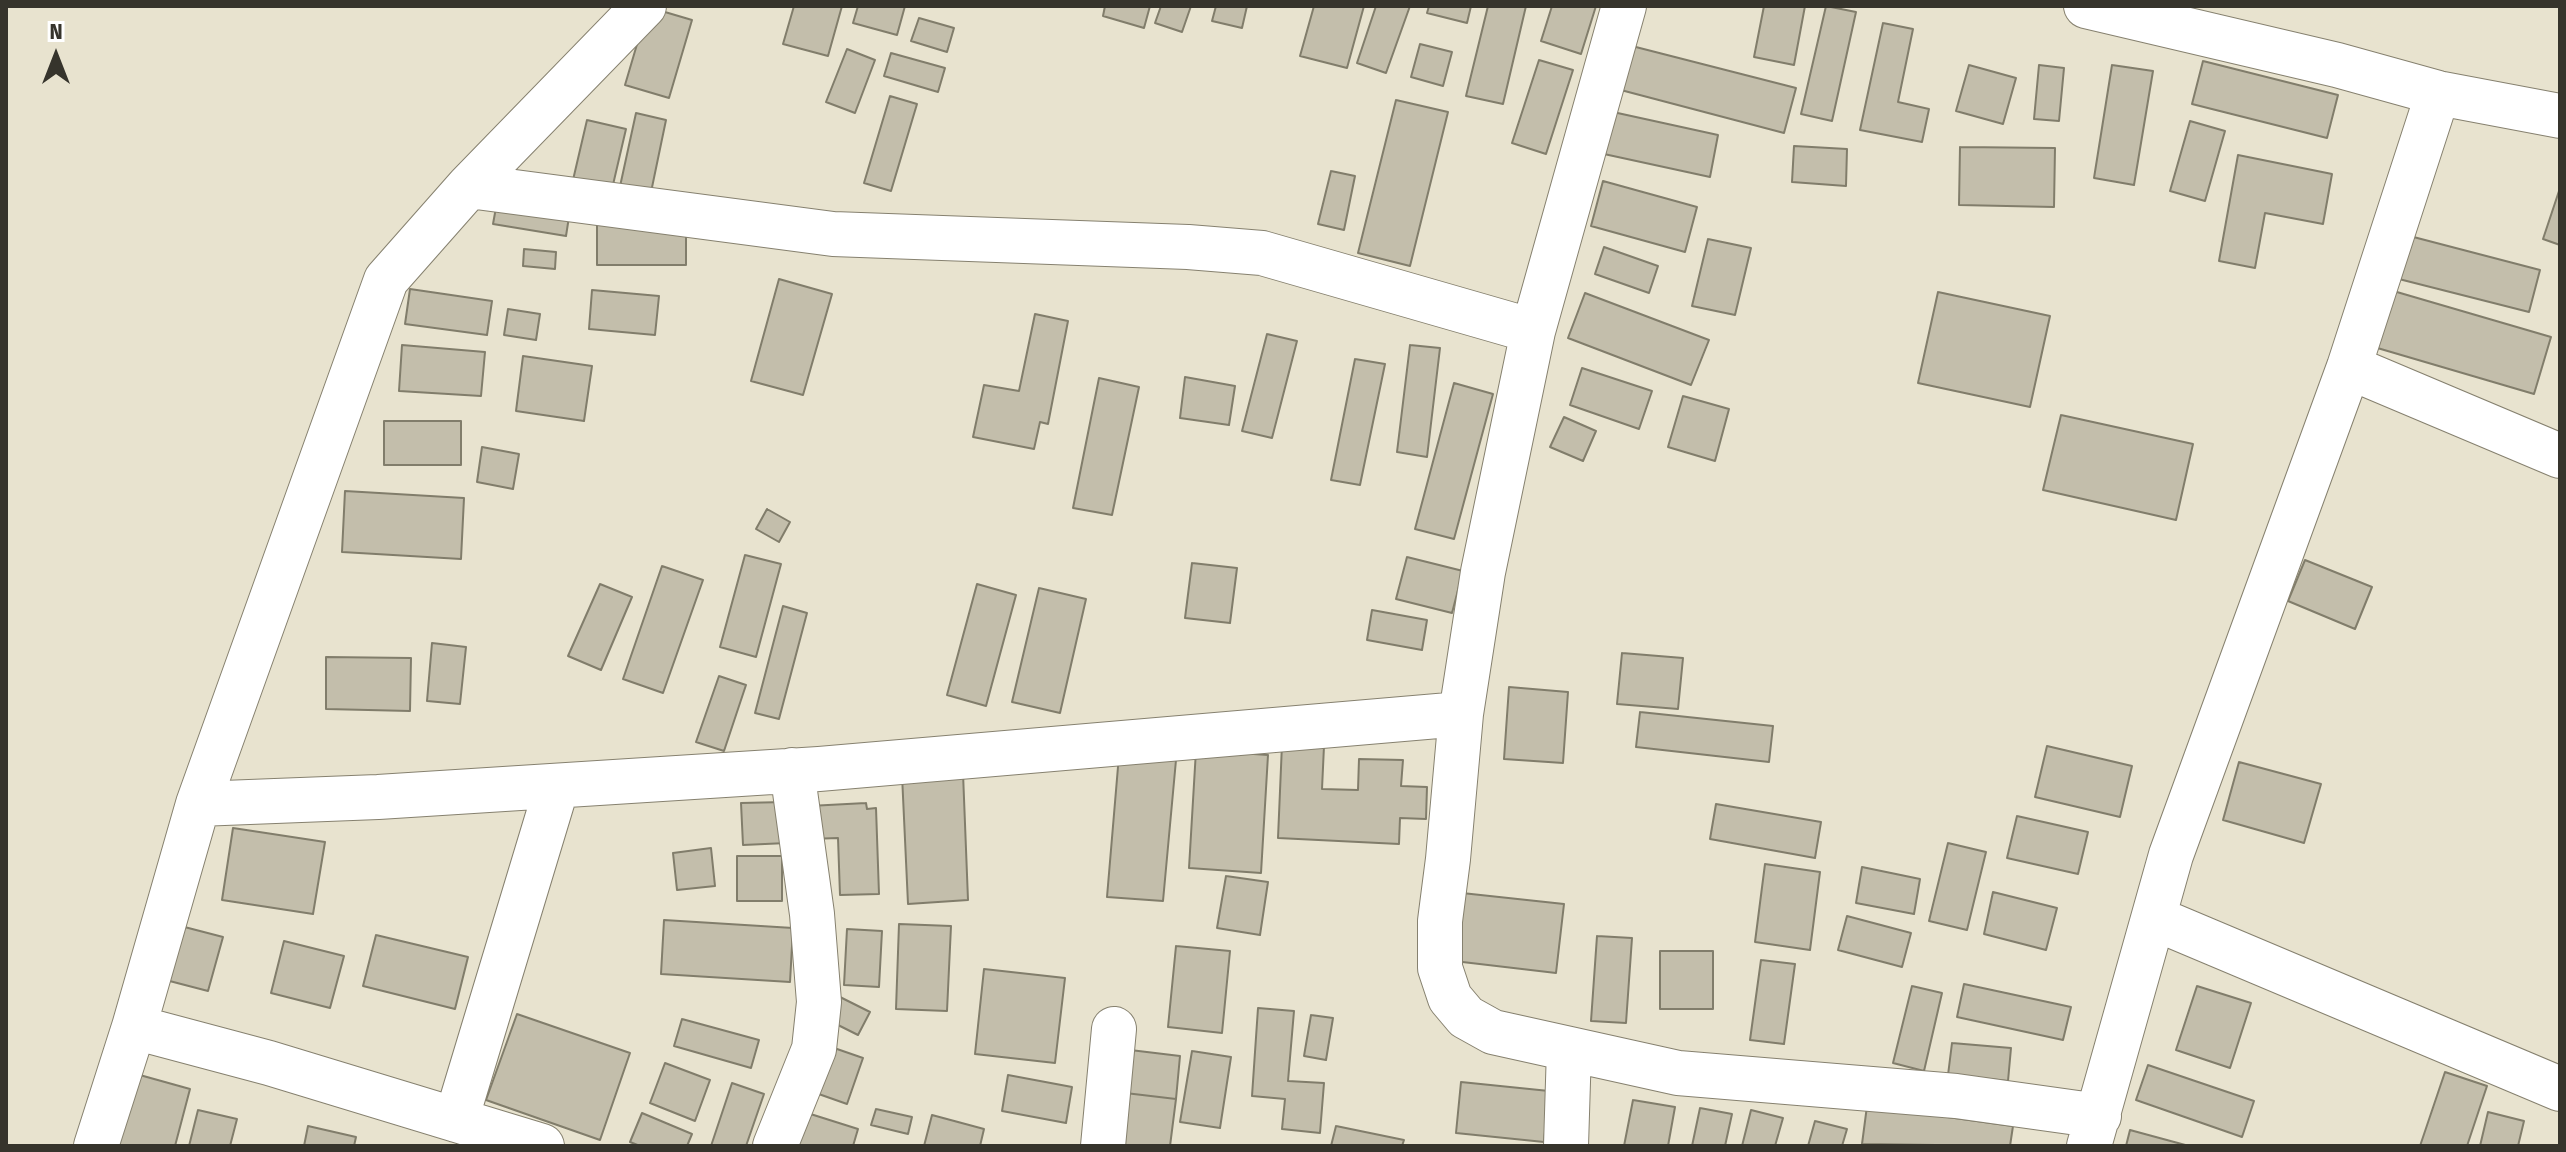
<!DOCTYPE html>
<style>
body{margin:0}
#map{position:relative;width:2566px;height:1152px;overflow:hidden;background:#e8e3cf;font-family:"Fira Sans Condensed",sans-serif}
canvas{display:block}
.frame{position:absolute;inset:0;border:8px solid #36342c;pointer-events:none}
.north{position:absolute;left:16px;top:16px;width:80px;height:80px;-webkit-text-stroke:6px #fff;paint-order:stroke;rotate:0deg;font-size:22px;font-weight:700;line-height:32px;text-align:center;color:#36342c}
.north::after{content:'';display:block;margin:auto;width:28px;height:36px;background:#36342c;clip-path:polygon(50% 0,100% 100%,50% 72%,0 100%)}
</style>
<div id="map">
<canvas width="2566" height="1152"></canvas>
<div class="frame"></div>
<div class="north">N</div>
</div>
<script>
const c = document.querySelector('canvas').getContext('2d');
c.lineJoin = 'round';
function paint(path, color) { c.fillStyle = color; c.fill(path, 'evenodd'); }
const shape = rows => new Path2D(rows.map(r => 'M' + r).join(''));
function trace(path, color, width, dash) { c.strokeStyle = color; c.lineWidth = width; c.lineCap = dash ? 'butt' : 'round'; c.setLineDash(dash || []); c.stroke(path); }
const building = shape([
 [794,6,842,6,828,56,783,44,794,6],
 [858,6,905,6,897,35,853,23,858,6],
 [1105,6,1150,6,1144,28,1103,16,1105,6],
 [1161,6,1191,6,1182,32,1155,23,1161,6],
 [1216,6,1247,6,1242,28,1212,21,1216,6],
 [1314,6,1364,6,1347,68,1300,56,1314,6],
 [1376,6,1410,6,1386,73,1357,63,1376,6],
 [1429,6,1471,6,1467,23,1427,13,1429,6],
 [1488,6,1526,6,1503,104,1466,96,1488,6],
 [1552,6,1596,6,1581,54,1541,41,1552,6],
 [1764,6,1805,6,1794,65,1754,57,1764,6],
 [1826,6,1856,12,1832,121,1801,114,1826,6],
 [648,7,692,20,669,98,625,85,648,7],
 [919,18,954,28,947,52,911,41,919,18],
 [1883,23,1913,29,1898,102,1929,109,1922,142,1860,130,1883,23],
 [1420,44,1452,52,1443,86,1411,77,1420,44],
 [1628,45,1796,88,1784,133,1617,89,1628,45],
 [847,49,875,60,855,113,826,102,847,49],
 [891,53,945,68,938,92,884,76,891,53],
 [1539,60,1573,70,1546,154,1512,143,1539,60],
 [2203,61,2338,95,2327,138,2192,104,2203,61],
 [1969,65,2016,78,2003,124,1956,111,1969,65],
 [2039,65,2064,68,2059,121,2034,119,2039,65],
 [2112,65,2153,71,2134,185,2094,178,2112,65],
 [890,96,917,104,891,191,864,183,890,96],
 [1396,100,1448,112,1410,266,1358,253,1396,100],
 [1613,112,1718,135,1710,177,1604,154,1613,112],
 [636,113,666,120,650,197,619,191,636,113],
 [587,120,626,129,612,189,573,180,587,120],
 [2190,121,2225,131,2205,201,2170,191,2190,121],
 [1794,146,1847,149,1846,186,1792,182,1794,146],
 [1960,147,2055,148,2054,207,1959,205,1960,147],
 [2238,155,2332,174,2323,224,2265,213,2255,268,2219,261,2238,155],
 [1331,171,1355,176,1344,230,1318,224,1331,171],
 [1603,181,1697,207,1685,252,1591,226,1603,181],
 [2560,188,2560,245,2543,239,2560,188],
 [499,191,571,204,566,236,493,224,499,191],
 [597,225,686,225,686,265,597,265,597,225],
 [2402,234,2540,270,2529,312,2391,277,2402,234],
 [1708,239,1751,248,1735,315,1692,306,1708,239],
 [1604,247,1658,266,1649,293,1595,274,1604,247],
 [524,249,556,252,555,269,523,266,524,249],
 [779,279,832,294,803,395,751,381,779,279],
 [410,289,492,301,487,335,405,324,410,289],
 [592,290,659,296,655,335,589,329,592,290],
 [2390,290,2551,337,2534,394,2374,347,2390,290],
 [1938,292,2050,316,2030,407,1918,383,1938,292],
 [1585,293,1709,340,1691,385,1568,338,1585,293],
 [508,309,540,314,536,340,504,335,508,309],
 [1035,314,1068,321,1048,424,1040,422,1034,449,973,437,984,385,1019,391,1035,314],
 [1267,334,1297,341,1272,438,1242,431,1267,334],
 [402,345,485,352,481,396,399,391,402,345],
 [1410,345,1440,348,1427,457,1397,452,1410,345],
 [523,356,592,366,584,421,516,411,523,356],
 [1355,359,1385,364,1360,485,1331,480,1355,359],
 [1582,368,1652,391,1639,429,1570,405,1582,368],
 [1185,377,1235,386,1229,425,1180,418,1185,377],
 [1099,378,1139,387,1112,515,1073,508,1099,378],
 [1454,383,1493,394,1454,539,1415,529,1454,383],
 [1683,396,1729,409,1715,461,1668,447,1683,396],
 [2061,415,2193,444,2176,520,2043,490,2061,415],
 [1564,417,1596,431,1583,461,1550,447,1564,417],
 [384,421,461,421,461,465,384,465,384,421],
 [482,447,519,454,513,489,477,482,482,447],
 [345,491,464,498,461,559,342,552,345,491],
 [767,509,790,522,779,542,756,529,767,509],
 [745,555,781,564,756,657,720,647,745,555],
 [1407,557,1463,571,1452,613,1396,599,1407,557],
 [2305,560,2372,587,2355,629,2288,601,2305,560],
 [1192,563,1237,568,1230,623,1185,618,1192,563],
 [662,566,703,580,663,693,623,679,662,566],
 [600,584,632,597,601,670,568,656,600,584],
 [977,584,1016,595,986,706,947,695,977,584],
 [1039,588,1086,599,1060,713,1012,702,1039,588],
 [783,606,807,613,779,719,755,713,783,606],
 [1372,610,1427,620,1422,650,1367,640,1372,610],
 [432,643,466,647,460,704,427,701,432,643],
 [1622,653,1683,658,1678,709,1617,704,1622,653],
 [326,657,411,658,410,711,326,709,326,657],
 [719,676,746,685,724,751,696,742,719,676],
 [1509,687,1568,692,1563,763,1504,759,1509,687],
 [1640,712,1773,726,1769,762,1636,747,1640,712],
 [1282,744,1324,746,1322,789,1358,790,1359,759,1403,760,1401,786,1427,787,1426,819,1400,818,1399,844,1278,838,1282,744],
 [2047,746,2132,766,2120,817,2035,797,2047,746],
 [1196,750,1268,755,1261,873,1189,868,1196,750],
 [1119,755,1176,760,1163,901,1107,897,1119,755],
 [2239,762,2321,784,2304,843,2223,820,2239,762],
 [963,773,968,900,908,904,902,775,963,773],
 [785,802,787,843,743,845,741,803,785,802],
 [866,803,867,809,876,808,879,894,840,895,838,838,810,839,809,806,866,803],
 [1716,804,1821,822,1815,858,1710,839,1716,804],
 [2017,816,2088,832,2078,874,2007,858,2017,816],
 [233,828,325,842,313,914,222,900,233,828],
 [1948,843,1986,852,1967,930,1929,921,1948,843],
 [711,848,715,886,677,890,673,853,711,848],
 [737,856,782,856,782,901,737,901,737,856],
 [1765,864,1820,872,1810,950,1755,942,1765,864],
 [1862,867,1920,879,1914,914,1856,903,1862,867],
 [1226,876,1268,882,1260,935,1217,928,1226,876],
 [1993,892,2057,908,2046,950,1984,934,1993,892],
 [1462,893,1564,904,1556,973,1454,961,1462,893],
 [1847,916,1911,933,1902,967,1838,950,1847,916],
 [664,920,793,928,790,982,661,974,664,920],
 [173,924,223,937,208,991,158,978,173,924],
 [899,924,951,926,947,1011,896,1009,899,924],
 [847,929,882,931,879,987,844,985,847,929],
 [376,935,468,957,455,1009,363,986,376,935],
 [1597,936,1632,938,1626,1023,1591,1021,1597,936],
 [284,941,344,956,330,1008,271,993,284,941],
 [1176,946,1230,951,1222,1033,1168,1027,1176,946],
 [1660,951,1713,951,1713,1009,1660,1009,1660,951],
 [1761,960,1795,964,1784,1044,1750,1040,1761,960],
 [984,969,1065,978,1055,1063,975,1054,984,969],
 [1964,984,2071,1007,2063,1040,1957,1017,1964,984],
 [1912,986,1942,993,1924,1071,1893,1063,1912,986],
 [2197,986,2251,1003,2230,1068,2176,1050,2197,986],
 [822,988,870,1012,858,1035,810,1011,822,988],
 [1258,1008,1294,1011,1288,1081,1324,1083,1320,1133,1282,1129,1285,1099,1252,1096,1258,1008],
 [517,1014,630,1053,600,1140,486,1100,517,1014],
 [1311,1015,1333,1018,1326,1060,1304,1056,1311,1015],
 [682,1019,759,1040,751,1068,674,1046,682,1019],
 [811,1040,863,1058,847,1104,796,1086,811,1040],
 [1952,1043,2011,1048,2008,1081,1948,1075,1952,1043],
 [1122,1049,1180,1056,1176,1099,1117,1092,1122,1049],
 [1192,1051,1231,1057,1220,1128,1180,1122,1192,1051],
 [665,1063,710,1080,695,1121,650,1103,665,1063],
 [2148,1065,2254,1101,2242,1137,2136,1100,2148,1065],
 [129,1072,190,1089,175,1146,108,1146,129,1072],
 [2445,1072,2487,1086,2467,1146,2420,1146,2445,1072],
 [1008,1075,1072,1087,1066,1123,1002,1111,1008,1075],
 [1461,1082,1549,1091,1544,1142,1456,1133,1461,1082],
 [732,1083,764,1094,746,1146,711,1146,732,1083],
 [1117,1092,1176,1099,1170,1146,1111,1146,1117,1092],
 [1633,1100,1675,1107,1668,1146,1624,1146,1633,1100],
 [782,1105,858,1129,853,1146,769,1146,782,1105],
 [1867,1106,2013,1126,2010,1146,1862,1144,1867,1106],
 [1700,1108,1732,1114,1725,1146,1692,1146,1700,1108],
 [876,1109,912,1117,908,1134,871,1125,876,1109],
 [198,1110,237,1119,230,1146,189,1146,198,1110],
 [1751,1110,1783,1118,1775,1146,1742,1146,1751,1110],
 [2488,1112,2524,1121,2518,1146,2480,1146,2488,1112],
 [642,1113,692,1134,687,1146,640,1146,630,1142,642,1113],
 [932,1115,984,1129,980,1146,924,1146,932,1115],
 [1815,1121,1847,1129,1842,1146,1808,1146,1815,1121],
 [308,1126,356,1137,354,1146,304,1146,308,1126],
 [1336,1126,1404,1140,1402,1146,1331,1146,1336,1126],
 [2130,1130,2189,1146,2126,1146,2130,1130]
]);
paint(building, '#c3beab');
trace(building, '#817d6b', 2);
const street = shape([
 [2086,6,2337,65,2438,93,2560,116],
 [469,186,833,234,1188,247,1262,253,1533,331],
 [2349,367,2560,456],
 [1461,714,1448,859,1440,921,1440,968,1450,998,1466,1017,1493,1032,1678,1073,1956,1096,2099,1116],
 [198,804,378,797,819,769,1461,714,1483,572,1533,331,1624,6],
 [2154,918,2560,1089],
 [134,1027,269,1063,542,1146],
 [456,1120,557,786],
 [96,1146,134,1027,198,804,386,280,469,186,644,6],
 [775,1146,814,1049,819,1002,812,914,792,770],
 [1103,1146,1114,1029],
 [1566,1146,1569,1049],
 [2089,1146,2171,855,2349,367,2438,93]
]);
trace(street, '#86816f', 46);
trace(street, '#fff', 44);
</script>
